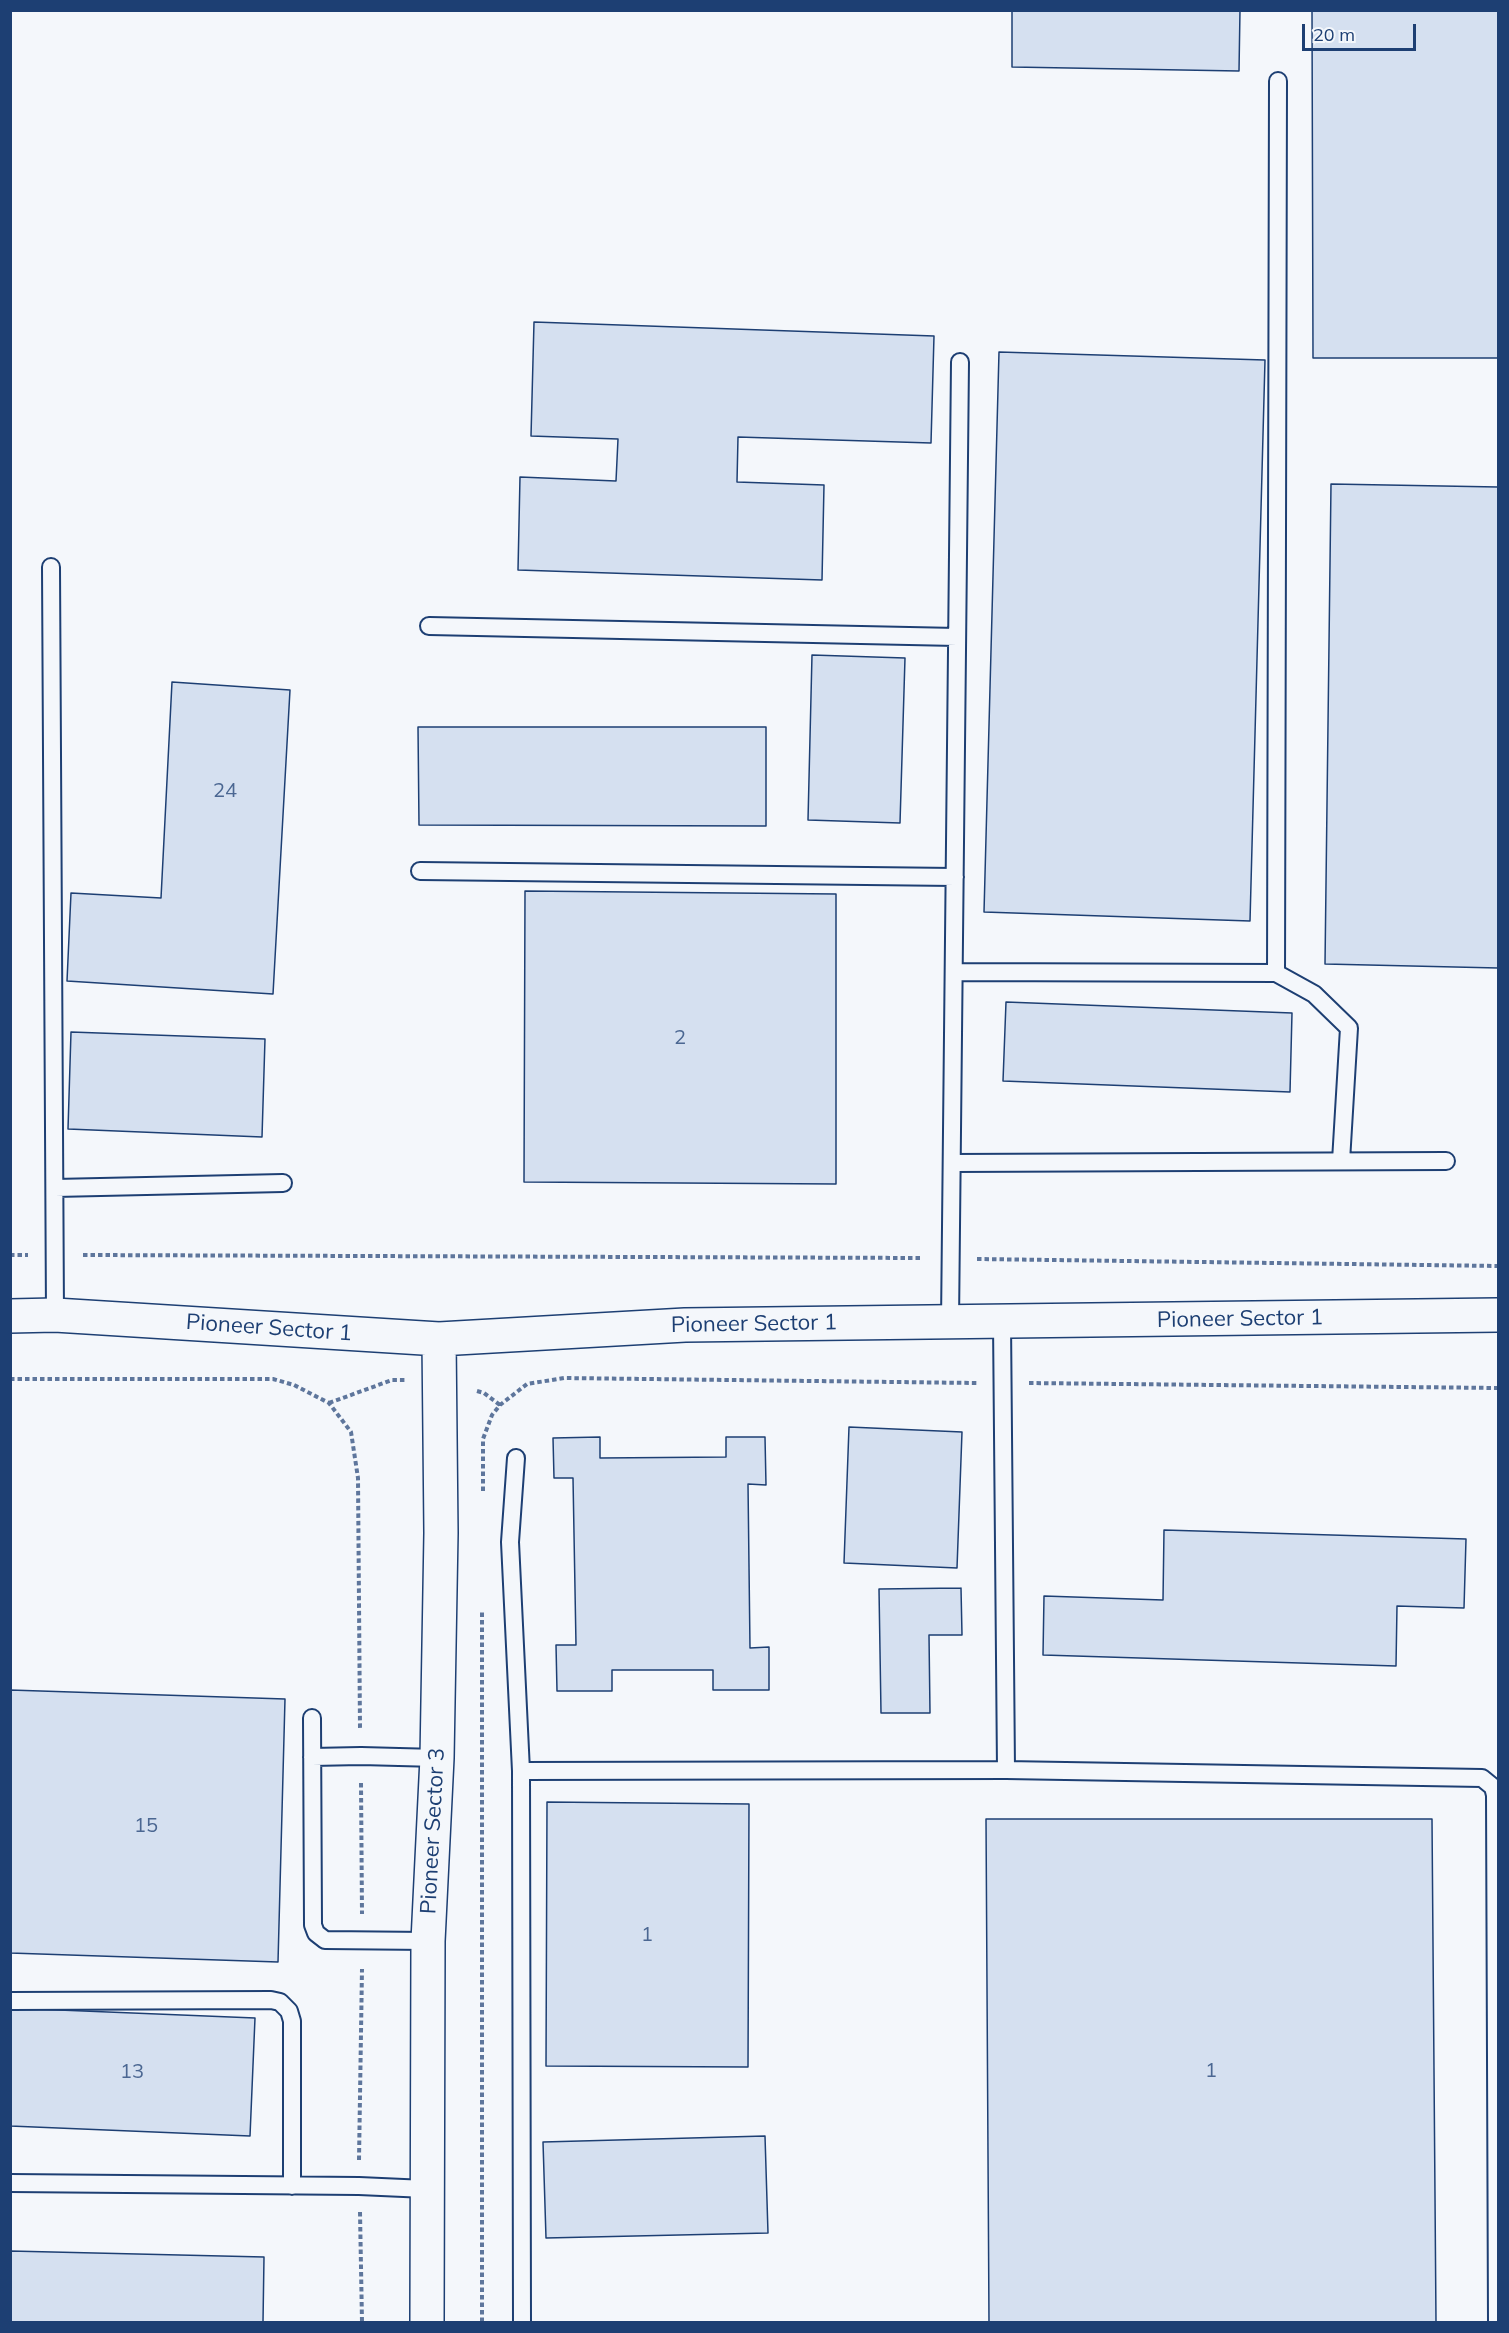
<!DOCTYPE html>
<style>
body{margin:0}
#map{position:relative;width:1509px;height:2333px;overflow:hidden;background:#f4f7fb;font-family:Mulish,sans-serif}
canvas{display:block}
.frame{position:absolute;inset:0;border:12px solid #1d3f73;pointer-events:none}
.scale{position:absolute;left:1302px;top:24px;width:114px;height:27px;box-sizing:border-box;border:3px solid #1d3f73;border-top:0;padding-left:8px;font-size:18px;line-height:21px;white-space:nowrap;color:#1d3f73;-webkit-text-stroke:4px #f4f7fb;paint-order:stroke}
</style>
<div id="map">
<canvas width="1509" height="2333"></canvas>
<div class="frame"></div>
<div class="scale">20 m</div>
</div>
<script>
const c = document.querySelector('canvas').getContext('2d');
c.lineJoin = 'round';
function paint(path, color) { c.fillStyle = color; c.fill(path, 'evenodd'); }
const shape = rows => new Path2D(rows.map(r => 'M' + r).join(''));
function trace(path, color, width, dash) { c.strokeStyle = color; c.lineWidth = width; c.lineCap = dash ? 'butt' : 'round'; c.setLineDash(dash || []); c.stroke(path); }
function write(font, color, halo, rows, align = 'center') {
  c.font = font + ' Mulish,sans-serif'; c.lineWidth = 4.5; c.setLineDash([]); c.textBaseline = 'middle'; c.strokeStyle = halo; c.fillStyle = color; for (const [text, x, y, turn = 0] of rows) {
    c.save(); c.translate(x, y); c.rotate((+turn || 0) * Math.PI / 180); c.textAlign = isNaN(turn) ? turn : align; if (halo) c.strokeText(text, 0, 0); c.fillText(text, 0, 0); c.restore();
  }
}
const building = shape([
 [1012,10,1240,10,1239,71,1012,67,1012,10],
 [1312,10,1498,10,1498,358,1313,358,1312,10],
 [534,322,934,336,931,443,738,437,737,482,824,485,822,580,518,570,520,477,616,481,618,439,531,436,534,322],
 [999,352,1265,360,1250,921,984,912,999,352],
 [1331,484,1498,487,1498,968,1325,964,1331,484],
 [812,655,905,658,900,823,808,820,812,655],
 [172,682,290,690,273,994,67,981,71,893,161,898,172,682],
 [418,727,766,727,766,826,419,825,418,727],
 [525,891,836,894,836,1184,524,1182,525,891],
 [1006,1002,1292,1013,1290,1092,1003,1081,1006,1002],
 [71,1032,265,1039,262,1137,68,1129,71,1032],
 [849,1427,962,1432,957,1568,844,1563,849,1427],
 [600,1437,600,1458,726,1457,726,1437,765,1437,766,1485,748,1484,750,1648,769,1647,769,1690,713,1690,713,1670,612,1670,612,1691,557,1691,556,1645,576,1645,573,1478,554,1478,553,1438,600,1437],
 [1164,1530,1466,1539,1464,1608,1397,1606,1396,1666,1043,1655,1044,1596,1163,1600,1164,1530],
 [961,1588,962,1635,929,1635,930,1713,881,1713,879,1589,961,1588],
 [10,1690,285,1699,278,1962,10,1953,10,1690],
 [547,1802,749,1804,748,2067,546,2066,547,1802],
 [986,1819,1432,1819,1436,2322,989,2322,986,1819],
 [10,2008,255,2018,250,2136,10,2126,10,2008],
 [765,2136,768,2233,546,2238,543,2142,765,2136],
 [10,2251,264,2257,263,2322,10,2322,10,2251]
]);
paint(building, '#d5e0f0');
trace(building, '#1d3f73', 1.5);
const service = shape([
 [51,567,55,1315],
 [429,626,957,637],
 [420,871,955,877],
 [954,972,1276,973,1314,994,1349,1028,1341,1161],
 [1276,973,1278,81],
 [952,1163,1446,1161],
 [55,1188,283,1183],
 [950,1322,960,362],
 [1002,1322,1006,1770],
 [516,1458,510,1542,521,1771,522,2322],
 [312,1718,313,1925,316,1933,325,1940,428,1941],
 [312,1757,361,1756,437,1758],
 [521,1771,1006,1770,1482,1778,1493,1787,1495,1795,1497,2322],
 [10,2001,271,2000,280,2002,289,2011,292,2021,292,2186],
 [10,2183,359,2186,426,2189]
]);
const minor = shape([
 [10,1316,55,1315,439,1339,685,1325,1498,1315],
 [427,2322,428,1941,437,1758,441,1533,439,1339]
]);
trace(service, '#1d3f73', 20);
trace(minor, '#1d3f73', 36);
trace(shape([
 [10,1255,28,1255],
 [83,1255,922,1258],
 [977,1259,1498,1266],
 [10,1379,273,1379,294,1385,329,1403,351,1432,358,1478,360,1728],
 [1029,1383,1498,1388],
 [477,1391,484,1393,500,1405],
 [329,1403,392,1380,405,1380],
 [483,1491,483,1439,492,1415,500,1405,527,1384,564,1378,977,1383],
 [361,1783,362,1914],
 [359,2160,362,1969],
 [360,2212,362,2322],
 [482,2322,482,1612]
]), '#5e769c', 4, [4.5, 3]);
trace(service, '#f4f7fb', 16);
trace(minor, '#f4f7fb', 33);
write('20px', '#4b6792', null, [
 ["24",225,791],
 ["2",680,1038],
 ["15",146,1826],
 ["1",647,1935],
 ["1",1211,2071],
 ["13",132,2072]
]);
write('22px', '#1d3f73', '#f4f7fb', [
 ["Pioneer Sector 1",1240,1319,-1],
 ["Pioneer Sector 1",754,1324,-1],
 ["Pioneer Sector 1",269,1328,4],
 ["Pioneer Sector 3",433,1831,-87]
]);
</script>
